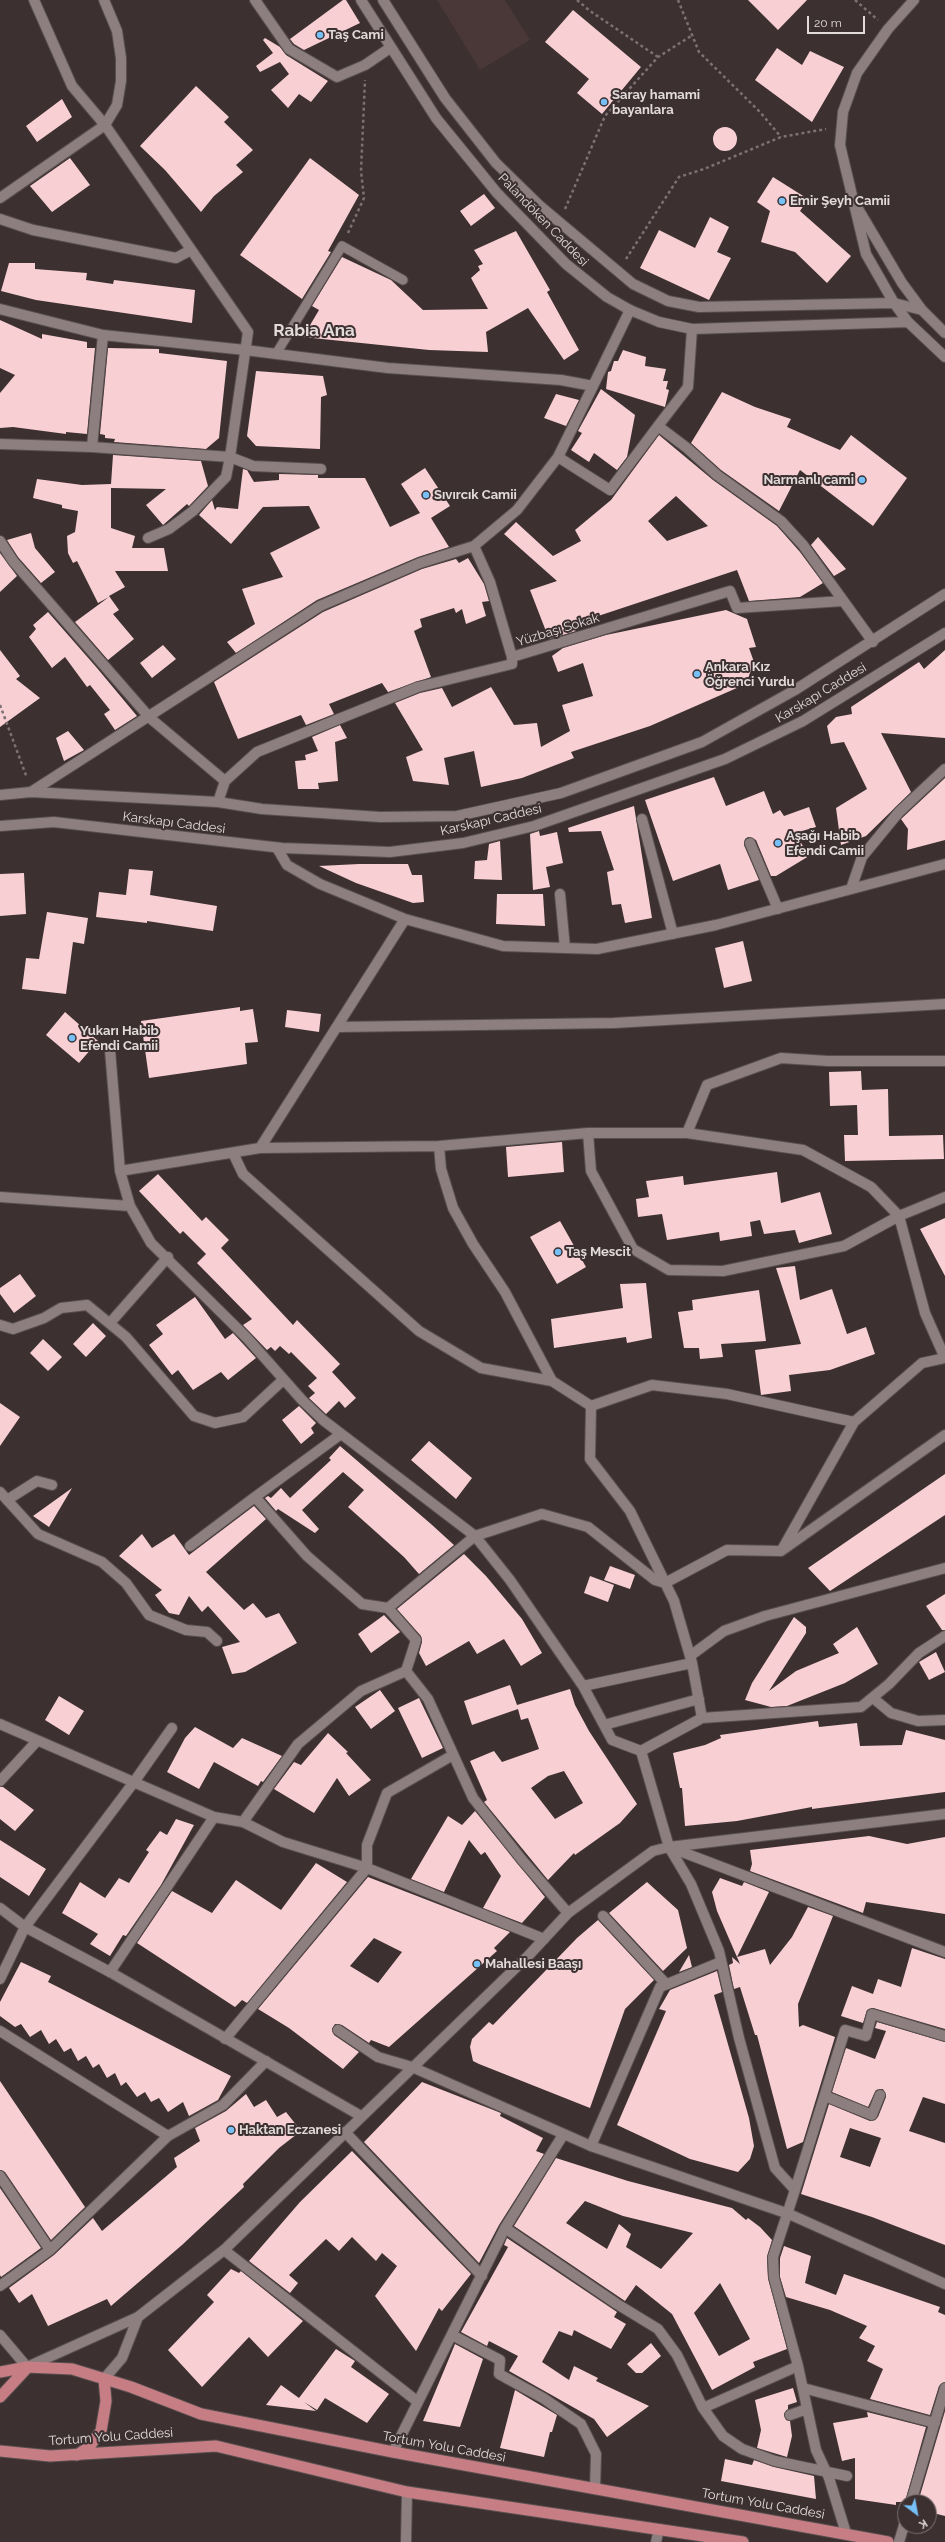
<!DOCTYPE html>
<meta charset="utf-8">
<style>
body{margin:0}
#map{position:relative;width:945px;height:2542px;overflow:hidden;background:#3c3031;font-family:Raleway,sans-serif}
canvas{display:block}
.north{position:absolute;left:897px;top:2494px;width:40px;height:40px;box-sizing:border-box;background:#3c3031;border:1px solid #7f7475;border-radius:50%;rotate:148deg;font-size:11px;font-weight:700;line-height:16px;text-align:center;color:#e3dbdb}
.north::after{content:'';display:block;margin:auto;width:14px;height:18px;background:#76c0f7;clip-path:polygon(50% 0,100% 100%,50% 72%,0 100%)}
.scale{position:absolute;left:807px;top:16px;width:58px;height:18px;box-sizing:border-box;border:2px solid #e3dbdb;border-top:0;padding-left:5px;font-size:12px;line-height:14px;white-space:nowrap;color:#e3dbdb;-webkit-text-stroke:3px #3c3031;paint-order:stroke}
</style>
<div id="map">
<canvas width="945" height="2542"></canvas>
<div class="north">K</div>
<div class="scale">20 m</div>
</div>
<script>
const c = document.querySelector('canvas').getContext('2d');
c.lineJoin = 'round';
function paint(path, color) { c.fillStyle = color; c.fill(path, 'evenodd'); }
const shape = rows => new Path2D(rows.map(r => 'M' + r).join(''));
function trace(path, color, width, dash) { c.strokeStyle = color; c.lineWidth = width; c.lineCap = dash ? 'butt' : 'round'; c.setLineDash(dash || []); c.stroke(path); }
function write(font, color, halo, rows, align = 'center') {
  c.font = font + ' Raleway,sans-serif'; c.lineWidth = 4; c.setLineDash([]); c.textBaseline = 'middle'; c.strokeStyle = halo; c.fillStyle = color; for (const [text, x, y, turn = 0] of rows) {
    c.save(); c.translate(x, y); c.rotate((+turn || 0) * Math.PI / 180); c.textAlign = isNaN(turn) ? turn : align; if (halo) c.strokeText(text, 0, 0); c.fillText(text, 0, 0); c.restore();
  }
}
paint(shape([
 [437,0,505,0,530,40,480,70]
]), '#4a3738');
paint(shape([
 [343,0,346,0,360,23,304,50,294,44,290,39],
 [748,0,807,0,778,30],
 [573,10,641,67,602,114,577,93,589,79,545,42],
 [265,38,280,47,286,55,328,81,311,102,299,94,288,108,271,90,289,74,280,62,260,72,256,66,273,53,263,40],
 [777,48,802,65,810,51,844,67,812,122,755,80],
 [196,86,229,117,224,122,253,150,236,165,243,172,214,196,201,212,165,170,140,146],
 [62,99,72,117,37,142,26,126],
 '713 139a12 12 0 1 1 24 0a12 12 0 1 1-24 0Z',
 [70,158,90,185,52,212,30,186],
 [310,158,359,195,328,251,331,252,302,299,240,255],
 [773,177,808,199,800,211,851,256,827,283,795,252,761,242,770,211,757,202],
 [484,194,495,208,471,226,460,211],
 [710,217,729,227,717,252,731,258,709,300,640,268,659,230,695,248],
 [516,231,550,290,547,292,579,350,564,360,528,308,486,332,488,352,429,350,303,337,319,310,312,306,342,257,391,280,423,310,488,309,471,278,480,270,478,266,483,264,474,250],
 [9,263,35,263,35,269,87,273,86,280,113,284,114,280,195,290,192,323,36,300,1,291],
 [0,320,42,339,42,334,87,342,87,348,95,348,87,434,66,432,66,434,13,427,0,428,0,393,15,375,0,368],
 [108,348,159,349,159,353,227,361,219,438,206,449,114,442,115,439,105,438,105,435,100,434],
 [623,350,646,357,645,366,666,369,663,381,668,381,666,389,669,390,665,407,606,389,608,372,611,371,614,361,618,361],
 [256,371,323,376,327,395,321,397,320,449,256,446,247,436],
 [601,389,635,415,627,457,617,470,594,453,589,462,571,450,582,433,578,431],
 [722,392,755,407,791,419,787,427,840,450,851,435,907,478,873,526,800,470,779,511,721,470,691,443],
 [556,394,579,400,566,426,544,418],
 [659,435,713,480,777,526,800,552,823,583,800,597,749,601,737,570,574,624,576,631,549,639,530,590,557,581,504,534,516,522,553,556,581,541,575,530,611,500],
 [676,496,708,526,667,541,648,521],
 [113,455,201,461,208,486,189,506,187,504,163,525,146,505,166,489,111,488,111,528,135,536,132,548,164,548,168,571,115,571,125,587,109,596,119,610,113,614,134,639,108,660,75,622,109,597,98,603,77,561,73,563,68,553,67,536,75,532,78,511,62,508,62,505,33,498,37,479,82,485,111,484],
 [425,468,450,506,431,518,449,547,418,557,317,600,236,653,227,642,255,624,242,589,283,577,270,553,320,528,309,506,263,507,231,544,199,515,212,500,215,510,217,507,238,509,243,469,247,470,254,482,279,480,279,474,318,475,318,478,365,478,390,527,420,513,401,484],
 [31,533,35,548,55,572,41,583,18,557,7,540],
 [818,537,846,569,834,576,811,545],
 [0,553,17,576,0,592],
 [468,558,484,584,489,601,482,602,486,616,466,624,462,609,456,613,454,608,420,619,422,627,414,631,431,677,388,692,382,683,329,704,334,714,306,725,301,715,238,739,214,682,323,612,422,569,456,559,459,563],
 [726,610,747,619,756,647,749,648,754,662,746,684,650,726,571,752,574,758,522,778,481,787,474,751,444,758,449,785,413,781,406,757,423,750,395,703,420,693,442,688,452,707,491,687,514,725,537,723,541,747,570,731,562,705,593,696,583,663,558,672,552,656,563,648,606,635],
 [48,612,97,668,137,716,115,730,104,714,110,710,90,685,87,687,65,657,52,668,29,637,36,629,33,625],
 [163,645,176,659,152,678,140,663],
 [0,650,20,676,16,679,40,698,0,727],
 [945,650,945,738,881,733,911,792,866,836,841,845,836,808,867,789,844,742,831,744,827,726,836,717,852,714,851,707,919,662,924,669],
 [340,725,347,738,335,742,338,781,318,783,319,789,298,789,295,761,306,760,305,755,318,751,312,737],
 [68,731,84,750,64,761,56,738],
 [714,777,726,806,764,791,773,814,780,810,784,816,809,807,816,827,795,833,809,856,776,876,771,876,756,840,748,837,745,839,744,845,759,880,728,890,720,864,673,881,645,800],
 [945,778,945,840,907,850,908,829,901,819],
 [634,806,652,918,625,923,621,904,612,905,607,872,614,870,601,831,569,832,568,828],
 [539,831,540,836,557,832,563,863,546,867,550,887,533,890,530,834],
 [500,841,502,880,474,879,475,861,487,860,489,844],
 [359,864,408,864,412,875,422,875,424,902,413,903,356,883,319,866],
 [129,869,153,871,150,895,217,906,213,931,147,921,147,923,96,917,99,892,126,895],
 [24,873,26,914,0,916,0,874],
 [497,894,543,894,545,926,496,924],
 [47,912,88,918,84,944,73,942,66,994,22,989,26,958,39,959],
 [743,941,752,981,724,988,715,948],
 [240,1007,240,1011,253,1009,258,1042,245,1043,247,1064,149,1078,141,1021],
 [287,1010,321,1014,319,1032,285,1027],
 [65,1012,98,1041,79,1063,46,1035],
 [861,1071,862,1090,888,1089,889,1136,943,1135,944,1159,845,1161,844,1135,858,1135,857,1105,830,1106,829,1072],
 [562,1142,564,1172,508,1177,506,1147],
 [777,1172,781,1203,820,1192,832,1234,799,1243,795,1230,764,1234,760,1220,750,1222,752,1236,720,1241,719,1232,667,1240,662,1214,638,1217,636,1199,649,1197,646,1181,683,1176,684,1185],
 [158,1174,202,1221,206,1217,229,1240,221,1248,293,1325,297,1320,340,1364,332,1372,356,1398,345,1408,339,1401,326,1414,309,1398,315,1393,308,1386,317,1378,291,1352,289,1354,280,1346,275,1351,271,1347,267,1350,243,1325,252,1319,197,1263,206,1254,183,1231,180,1234,139,1191],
 [945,1218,945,1276,920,1229],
 [560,1221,586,1267,557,1284,530,1237],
 [795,1266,800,1300,832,1289,847,1334,866,1327,875,1354,830,1370,789,1375,791,1391,761,1395,755,1350,801,1344,776,1268],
 [20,1274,36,1296,14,1313,0,1294,0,1288],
 [646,1283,652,1338,627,1343,626,1337,554,1348,551,1319,623,1308,620,1284],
 [759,1290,766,1341,721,1344,723,1357,700,1359,699,1348,684,1348,678,1312,693,1310,692,1300],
 [195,1297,225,1339,233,1333,256,1358,228,1380,221,1372,193,1390,178,1370,172,1375,149,1345,163,1334,156,1325],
 [93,1323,106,1336,86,1357,73,1344],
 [43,1339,62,1357,48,1371,30,1353],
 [0,1403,20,1417,0,1446],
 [299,1406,316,1423,311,1428,314,1433,301,1444,282,1420],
 [429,1441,472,1478,456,1499,411,1460],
 [340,1446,431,1524,454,1545,419,1574,404,1557,348,1507,364,1490,343,1472,302,1510,319,1529,315,1533,278,1509,276,1511,265,1498,268,1496,271,1498,281,1488,290,1498,331,1460,329,1458],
 [945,1474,945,1515,830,1591,808,1568],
 [72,1488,49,1527,33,1516],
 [254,1506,266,1519,206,1572,244,1610,253,1603,266,1618,279,1613,297,1643,245,1672,232,1674,222,1647,240,1642,208,1606,202,1612,189,1596,179,1615,169,1613,155,1595,162,1590,119,1556,142,1534,152,1548,174,1534,189,1555],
 [464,1554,486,1576,522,1619,542,1653,521,1666,504,1639,477,1654,469,1641,426,1666,419,1653,422,1642,421,1636,397,1609],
 [610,1566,635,1575,630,1589,604,1580],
 [590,1576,614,1585,608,1602,584,1593],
 [945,1594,945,1630,942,1630,926,1606],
 [384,1615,400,1632,371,1653,358,1634],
 [794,1617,806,1627,806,1633,769,1691,796,1671,839,1653,833,1644,857,1627,878,1664,845,1683,787,1706,771,1707,745,1700,752,1683],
 [936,1652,945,1672,929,1680,919,1662],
 [510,1685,517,1705,570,1689,575,1705,589,1731,637,1804,620,1823,575,1855,574,1853,548,1880,484,1802,487,1800,470,1761,494,1751,502,1762,539,1749,528,1718,521,1720,518,1709,472,1725,464,1701],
 [564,1771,583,1803,555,1819,531,1788,548,1776],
 [380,1690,395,1711,371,1729,355,1707],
 [59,1696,84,1711,69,1735,45,1720],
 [419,1698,443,1748,422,1758,398,1708],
 [818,1721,819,1727,857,1723,860,1746,902,1745,906,1730,945,1740,945,1792,812,1809,812,1807,737,1821,685,1826,682,1788,680,1788,673,1753,705,1745,721,1738,720,1735],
 [195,1727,233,1748,242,1738,282,1756,263,1782,261,1781,258,1786,214,1762,199,1789,167,1772,185,1738],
 [328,1733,348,1752,346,1753,371,1780,349,1796,337,1778,314,1813,274,1789,294,1762,301,1765],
 [0,1787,3,1787,34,1810,15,1831,0,1819],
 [475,1811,545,1897,522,1923,483,1908,501,1876,485,1852,481,1855,469,1840,444,1892,411,1879,448,1816,462,1825],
 [176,1819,194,1825,161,1885,126,1936,123,1935,110,1956,90,1944,98,1934,62,1913,80,1882,105,1898,119,1878,129,1883,149,1852,146,1850,160,1831,167,1835],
 [869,1836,907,1844,945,1837,945,1914,866,1902,863,1913,750,1871,752,1864,750,1850],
 [0,1840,46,1869,29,1896,0,1877],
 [316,1863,347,1882,247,2003,242,2000,235,2007,137,1943,172,1891,212,1913,236,1880,281,1910],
 [368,1877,510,1932,494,1948,497,1951,389,2047,371,2040,369,2043,342,2025,335,2024,332,2029,334,2035,359,2052,343,2069,289,2028,258,2009],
 [374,1938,402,1952,378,1983,350,1966],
 [720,1878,742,1886,744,1882,769,1892,737,1957,765,1949,770,1965,792,1937,808,1907,833,1916,798,2004,799,2027,803,2025,835,2037,803,2142,787,2149,757,2035,755,2035,740,1987,734,1989,729,1965,733,1963,732,1957,740,1964,717,1911,712,1892],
 [647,1882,678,1910,687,1948,663,1971,609,1913],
 [598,1920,654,1980,625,2009,590,2108,479,2064,473,2061,470,2047,472,2039,489,2022,493,2025,577,1938],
 [912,1948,945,1959,945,2029,873,2008,867,2010,863,2023,841,2016,852,1986,873,1994,878,1979,901,1987],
 [689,1955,692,1967,679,1972],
 [21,1962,51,1976,48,1982,60,1988,231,2076,218,2100,189,2116,183,2102,168,2112,159,2098,151,2102,145,2092,137,2097,126,2082,121,2086,115,2073,107,2078,99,2064,93,2068,86,2056,78,2061,71,2048,64,2052,56,2039,49,2044,41,2030,30,2037,21,2024,15,2027,0,2016,0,2002],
 [717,1971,722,1992,714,1995,749,2118,754,2146,750,2159,738,2172,690,2159,617,2125,666,2011,659,2009,670,1990],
 [877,2022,945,2042,945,2104,923,2097,909,2131,945,2143,945,2245,872,2217,801,2194,829,2104,870,2121,878,2117,886,2097,883,2089,876,2090,868,2107,832,2092,846,2048,875,2059,886,2031,875,2028],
 [850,2128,881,2138,870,2167,840,2157],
 [0,2081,85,2207,51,2240,5,2172,0,2170],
 [422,2082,501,2113,500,2116,543,2138,536,2151,544,2154,499,2225,479,2263,364,2142],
 [246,2094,254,2107,266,2100,277,2117,286,2112,301,2131,279,2148,243,2184,244,2187,182,2245,111,2306,107,2299,48,2326,32,2294,19,2303,9,2288,54,2255,93,2218,102,2231,177,2167,174,2158,200,2141,195,2128,226,2111],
 [352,2151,471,2274,442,2311,439,2308,416,2351,375,2296,397,2266,382,2253,376,2261,352,2237,339,2251,326,2239,289,2275,298,2283,290,2293,249,2261,300,2202],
 [556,2158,628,2181,732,2208,746,2220,748,2218,760,2227,772,2240,767,2257,768,2278,787,2349,753,2362,755,2367,712,2390,672,2314,636,2285,625,2301,514,2226],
 [585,2201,623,2216,693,2233,661,2269,626,2247,631,2234,619,2224,607,2249,566,2223],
 [720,2283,750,2339,719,2356,694,2313],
 [0,2188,41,2248,1,2277,0,2275],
 [507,2238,617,2312,614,2317,626,2324,611,2349,574,2330,572,2336,559,2331,542,2362,569,2380,574,2366,598,2378,596,2381,649,2406,607,2437,594,2419,509,2371,518,2356,489,2341,487,2346,461,2332,508,2247,504,2245],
 [784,2246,811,2256,805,2283,836,2295,844,2274,940,2307,938,2312,945,2315,945,2382,939,2386,930,2415,870,2399,883,2369,867,2361,875,2346,859,2338,867,2326,830,2310,786,2297,780,2277,780,2258],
 [231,2269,239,2273,241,2271,303,2321,268,2357,249,2337,202,2387,168,2350,214,2302,207,2295],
 [651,2343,661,2356,642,2373,636,2373,627,2364],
 [455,2344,483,2359,460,2427,423,2421],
 [336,2349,355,2361,351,2367,389,2394,367,2423,325,2398,317,2410,304,2402,316,2411,266,2405,281,2385,299,2398],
 [793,2388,797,2402,788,2405,788,2409,784,2414,786,2420,790,2421,792,2436,787,2457,757,2448,761,2430,755,2400],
 [515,2390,557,2415,552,2432,550,2432,544,2457,500,2448],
 [945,2411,945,2516,929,2512,929,2502,918,2502],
 [867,2412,926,2427,905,2502,896,2502,896,2505,855,2499,855,2458,842,2461,833,2423,868,2417],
 [725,2459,752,2465,754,2460,774,2467,814,2476,816,2499,721,2481]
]), '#f8cfd2');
const service = shape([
 [276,354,342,246,403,280]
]);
const minor = shape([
 [34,0,72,86,105,125,248,332,230,457,92,447,103,335],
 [255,0,289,49,337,77,365,65,390,48],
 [0,198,105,125,117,105,121,81,121,58,117,31,104,0],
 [0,219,33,230,176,258,191,250],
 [0,309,103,335,245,350,388,368,561,380,593,386,630,310],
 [692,329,688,387,658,426,687,448,717,475,781,521,803,545,873,642],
 [0,444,92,447],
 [558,457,610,490,658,426],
 [148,538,169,529,193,511,226,477,230,457,253,466,321,469],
 [0,541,13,561,150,718,225,781,218,802],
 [474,546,490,582,512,657],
 [225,781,257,752,418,687,512,664,512,657,730,591,737,608,843,601],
 [31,792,320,606,420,563,474,546,517,510,558,457,593,386],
 [642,819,673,934],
 [750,843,778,909],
 [277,848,287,865,320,884,405,919,503,946,597,949,716,925,945,864],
 [851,889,862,857,899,812,945,769],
 [560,894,565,948],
 [338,1027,614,1023,945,1004],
 [110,1050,120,1171],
 [588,1133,591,1171,633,1249,669,1270,723,1271,844,1246,899,1216,945,1197],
 [687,1133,707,1085,781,1058,828,1061,945,1061],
 [439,1146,441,1169,453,1208,473,1244,505,1292,552,1381],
 [260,1148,439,1146,588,1133,687,1133,803,1150,871,1187,899,1216,925,1313,945,1358],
 [233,1153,243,1174,419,1331,481,1368,552,1381,591,1406],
 [0,1197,130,1206,120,1171,260,1148,405,919],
 [130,1206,151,1243,247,1338,302,1400,323,1420,475,1536,510,1580,583,1686,612,1740,641,1751],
 [110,1323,168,1257],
 [0,1325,13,1329,44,1318,61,1308,87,1305,126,1337,194,1416,215,1423,243,1417,283,1380],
 [591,1406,590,1459,630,1511,674,1601,692,1663,702,1718],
 [591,1406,652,1385,727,1394,854,1422],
 [341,1434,255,1497,307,1556,362,1604,388,1608,416,1640,406,1671,428,1699,473,1798,522,1860,568,1913],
 [0,1492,38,1534,102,1562,126,1583,149,1615,186,1630,207,1632,217,1641],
 [7,1500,37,1481,52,1485],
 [190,1546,255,1497],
 [783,1548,854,1422,922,1363,945,1358],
 [388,1608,475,1536,542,1514,588,1527,655,1580,665,1583,727,1550,781,1551,945,1435],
 [690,1656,724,1631,765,1616,945,1568],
 [583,1686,692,1663],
 [873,1698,891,1713,918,1721,945,1720],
 [0,1724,214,1817,243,1822,283,1842,367,1868,544,1939],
 [604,1725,699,1699],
 [0,1781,37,1741],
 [243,1822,298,1744,361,1691,406,1671],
 [669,1847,641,1751,702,1718,861,1707,889,1684,919,1653,945,1636],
 [603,1916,666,1984],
 [110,1972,214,1817],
 [0,1979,25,1927,134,1782,172,1728],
 [338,2030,378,2057,412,2067],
 [0,2031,168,2136],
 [225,2039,367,1868,367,1845,387,1793,453,1755],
 [825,2096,872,2115,880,2095],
 [345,2132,482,2276],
 [563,2135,505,2228,617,2304,658,2329,677,2355,703,2408,723,2436,742,2449,775,2461,847,2476],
 [591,2146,660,1987,721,1962],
 [0,2176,50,2250],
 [795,2190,845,2030,866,2036,872,2014,945,2036],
 [224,2250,418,2402],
 [0,2286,50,2250,168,2136,223,2105,266,2061],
 [0,2335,27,2367],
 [452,2335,500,2360,499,2374,543,2398,581,2424,596,2454,595,2489],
 [803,2388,935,2423],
 [703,2408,798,2366],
 [790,2415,807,2409],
 [393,2452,505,2228],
 [911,2502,945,2388],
 [846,2533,829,2478,816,2450,798,2366,774,2278,773,2257,795,2190,775,2168,739,2038,719,1951,691,1884,669,1847,945,1952],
 [406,2542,407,2492],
 [656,2542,659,2529],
 [899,2542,905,2522]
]);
const tertiary = shape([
 [361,0,436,118,497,193,566,264,607,297,630,310,659,322,692,329,908,322],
 [383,0,445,98,496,163,539,205,633,284,668,301,699,307,894,303,922,310],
 [914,0,888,29,857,73,843,112,840,145,866,254,894,303,908,322,945,357],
 [857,207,902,283,922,310,945,333]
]);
const secondary = shape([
 [0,795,31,792,218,802,262,809,380,817,457,816,561,793,702,742,795,690,945,594],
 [0,826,54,822,282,848,390,852,463,843,534,826,725,759,803,721,945,633],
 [0,1908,25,1927,110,1972,361,2116],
 [412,2067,591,2146,789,2214,945,2284],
 [138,2317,224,2250,529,1955,568,1913,653,1851,669,1847,945,1814],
 [27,2367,138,2317,122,2358,104,2379]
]);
const trunk = shape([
 [0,2372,27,2367,72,2369,131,2387,201,2414,393,2452,888,2542],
 [0,2397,27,2368],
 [0,2451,50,2456,216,2446,407,2492,743,2542],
 [77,2455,89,2447,101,2431,106,2401,104,2379]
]);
trace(service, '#594f4f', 11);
trace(minor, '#594f4f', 12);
trace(tertiary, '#594f4f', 12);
trace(secondary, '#594f4f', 12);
trace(trunk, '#594f4f', 13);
trace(shape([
 [577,0,590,11,658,57],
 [678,0,699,52,760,112,781,137],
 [855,0,878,20],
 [565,209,605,116,658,57,691,36],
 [348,233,364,198,361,171,365,80],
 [626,259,679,177,704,169,781,137,826,129],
 [0,705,27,778]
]), '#7d7273', 2.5, [3, 3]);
trace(service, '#8d7f7f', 9);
trace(minor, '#8d7f7f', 10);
trace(tertiary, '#8d7f7f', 10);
trace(secondary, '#8d7f7f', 10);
trace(trunk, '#c67e84', 11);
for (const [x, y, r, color] of [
 [320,35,4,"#76c0f7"],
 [604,102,4,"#76c0f7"],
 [782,201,4,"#76c0f7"],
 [862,480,4,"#76c0f7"],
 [426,495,4,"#76c0f7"],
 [697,674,4,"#76c0f7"],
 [778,843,4,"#76c0f7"],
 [72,1038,4,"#76c0f7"],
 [558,1252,4,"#76c0f7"],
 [477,1964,4,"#76c0f7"],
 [231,2130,4,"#76c0f7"]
]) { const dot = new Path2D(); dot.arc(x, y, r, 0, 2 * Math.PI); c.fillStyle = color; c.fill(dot); trace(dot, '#3c3031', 1.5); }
write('bold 13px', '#e3dbdb', '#3c3031', [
 ["Taş Cami",328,35],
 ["Saray hamami",612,95],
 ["bayanlara",612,110],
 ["Emir Şeyh Camii",790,201],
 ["Narmanlı cami",854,480,"right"],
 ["Sıvırcık Camii",434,495],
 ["Ankara Kız",705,667],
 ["Öğrenci Yurdu",705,682],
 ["Aşağı Habib",786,836],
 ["Efendi Camii",786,851],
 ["Yukarı Habib",80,1031],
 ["Efendi Camii",80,1046],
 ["Taş Mescit",566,1252],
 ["Mahallesi Baaşı",485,1964],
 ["Haktan Eczanesi",239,2130]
], 'left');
write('13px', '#e3dbdb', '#3c3031', [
 ["Palandöken Caddesi",543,220,46],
 ["Yüzbaşı Sokak",558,630,-17],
 ["Karskapı Caddesi",821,693,-31],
 ["Karskapı Caddesi",491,820,-13],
 ["Karskapı Caddesi",174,823,7],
 ["Tortum Yolu Caddesi",111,2437,-4],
 ["Tortum Yolu Caddesi",444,2447,10],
 ["Tortum Yolu Caddesi",763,2504,10]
]);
write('bold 17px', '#e3dbdb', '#3c3031', [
 ["Rabia Ana",314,331]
]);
</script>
